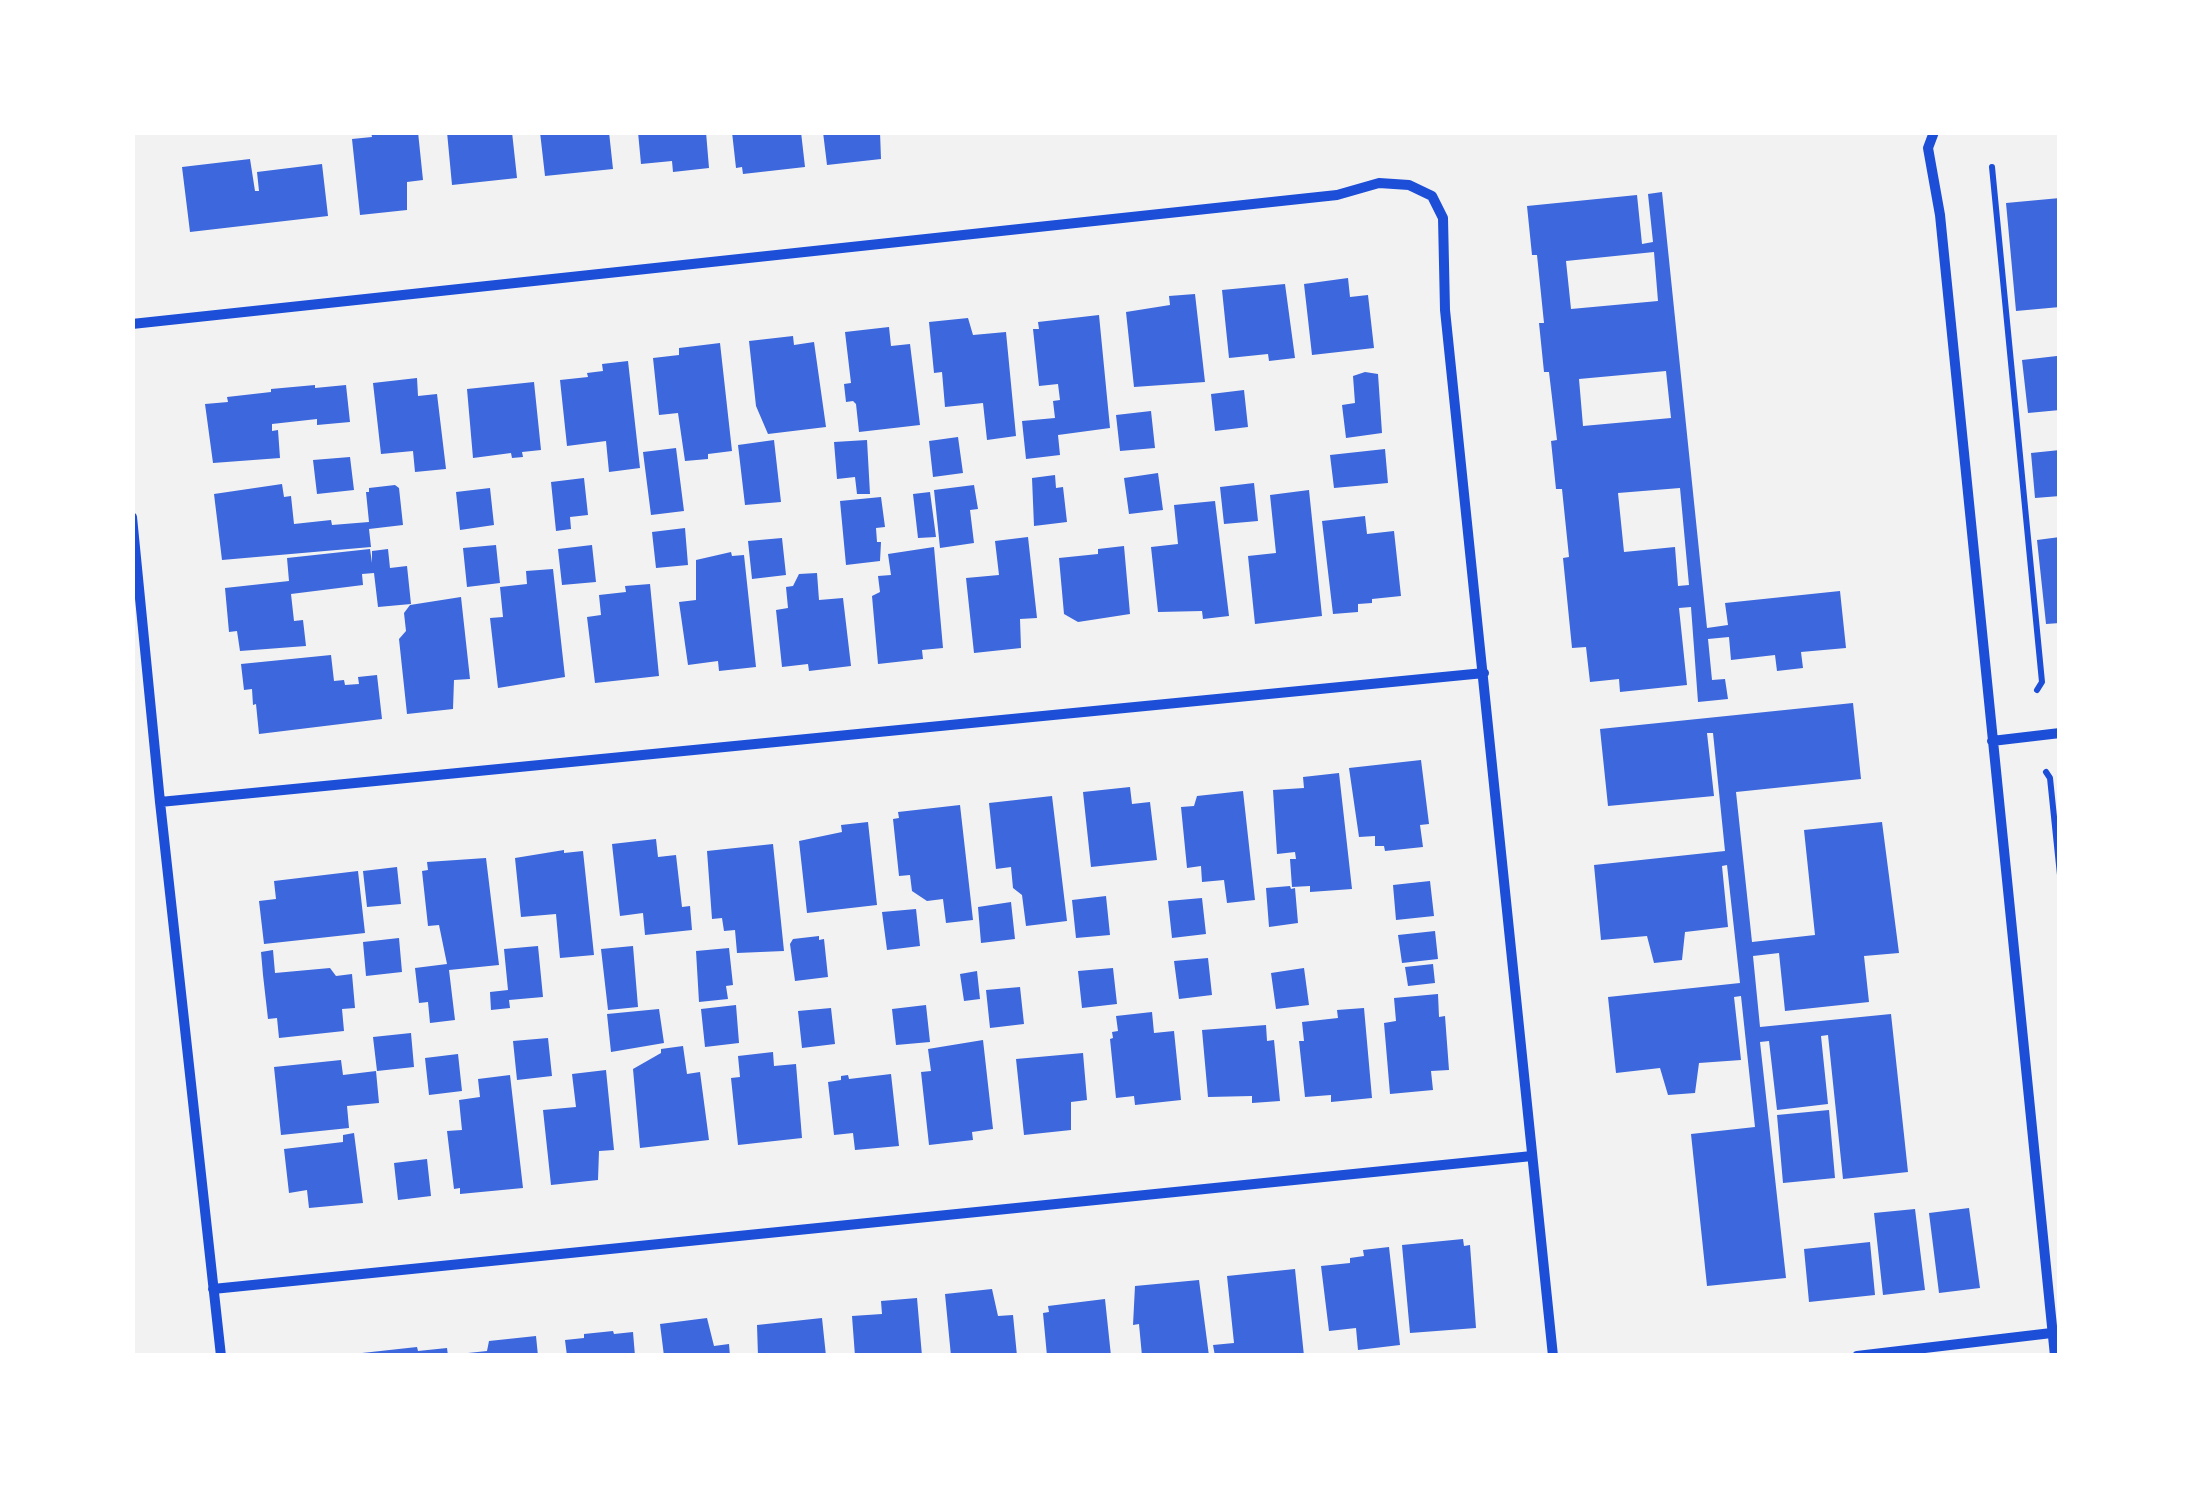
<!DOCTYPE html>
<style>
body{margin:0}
#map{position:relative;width:2192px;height:1488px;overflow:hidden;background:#f2f2f2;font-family:Rubik,sans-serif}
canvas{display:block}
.frame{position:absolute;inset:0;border:135px solid #fff;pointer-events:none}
</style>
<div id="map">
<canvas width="2192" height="1488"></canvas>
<div class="frame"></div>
</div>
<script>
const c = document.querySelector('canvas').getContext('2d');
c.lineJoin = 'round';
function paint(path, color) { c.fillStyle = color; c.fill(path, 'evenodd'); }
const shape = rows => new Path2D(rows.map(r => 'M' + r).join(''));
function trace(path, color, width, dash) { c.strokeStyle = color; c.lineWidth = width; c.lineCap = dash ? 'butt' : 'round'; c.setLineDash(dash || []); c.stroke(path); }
paint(shape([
 [371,132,418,132,423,180,407,182,407,210,360,215,352,139,372,137],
 [447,132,512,132,517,178,452,185],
 [540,132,609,132,613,169,545,176],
 [638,132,706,132,709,168,673,172,672,161,641,164],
 [732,132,801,132,805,167,743,174,742,167,736,168],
 [823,132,880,132,881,159,827,165],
 [250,159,255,191,259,191,257,172,322,164,328,216,190,232,182,167],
 [1662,192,1707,628,1728,625,1725,603,1840,591,1846,648,1801,652,1803,668,1777,671,1775,655,1731,660,1729,637,1708,639,1712,680,1725,679,1728,699,1698,702,1691,607,1679,608,1687,685,1620,692,1619,679,1590,682,1586,647,1572,648,1563,558,1569,557,1562,489,1556,489,1551,441,1557,440,1549,372,1544,372,1539,323,1544,323,1537,255,1532,255,1527,206,1637,195,1642,244,1653,242,1648,194],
 [1654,252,1658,301,1571,309,1566,261],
 [1666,371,1671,418,1583,426,1579,379],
 [1680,488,1689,585,1678,586,1675,547,1624,552,1618,493],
 [2060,198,2060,307,2016,311,2006,203],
 [1348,278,1350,297,1368,295,1374,348,1312,355,1304,284],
 [1285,284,1295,358,1269,361,1268,354,1229,358,1222,290],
 [1195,294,1205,382,1134,387,1126,312,1170,305,1169,296],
 [1099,315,1110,428,1058,435,1060,455,1026,459,1022,421,1055,418,1053,401,1060,400,1058,384,1039,386,1033,329,1039,329,1038,322],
 [968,318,973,335,1006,332,1016,436,987,440,983,403,945,407,942,372,934,373,929,322],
 [889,327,891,346,910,344,920,425,859,432,856,404,853,401,846,402,844,384,851,383,845,332],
 [793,336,794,345,814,342,826,427,768,434,756,406,749,341],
 [720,343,732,451,708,454,708,459,685,461,678,413,659,415,653,358,679,355,679,348],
 [2057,356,2060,410,2028,413,2022,360],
 [628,361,640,468,609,472,606,441,567,446,560,380,588,377,587,373,603,371,602,364],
 [1365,372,1378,374,1382,433,1346,438,1342,405,1355,403,1353,376],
 [417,378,418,396,437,394,446,469,415,472,413,451,381,454,373,383],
 [534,382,541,450,522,452,523,457,512,458,511,453,473,458,467,389],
 [315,385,315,388,346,385,350,422,317,425,317,419,272,424,272,431,278,430,280,458,213,463,205,404,228,402,227,397,271,392,271,389],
 [1244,390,1248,427,1215,431,1211,394],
 [1151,411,1155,448,1120,451,1116,415],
 [958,437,963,473,933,477,929,441],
 [774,440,781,502,745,505,738,445],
 [867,440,870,494,857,494,855,477,837,479,834,442],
 [676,448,684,511,651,515,643,452],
 [1385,449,1388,483,1334,488,1330,455],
 [2060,450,2060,496,2035,498,2031,453],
 [350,457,354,490,317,494,313,460],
 [1158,473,1163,510,1129,514,1124,478],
 [1055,475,1056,488,1063,487,1067,522,1034,526,1032,478],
 [584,478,588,515,570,517,571,529,556,531,551,482],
 [1254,483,1258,521,1224,524,1220,487],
 [282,484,284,497,291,496,294,524,331,520,332,525,369,522,366,492,369,492,369,488,395,485,399,488,403,525,369,529,371,547,222,560,214,494],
 [974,485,978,509,970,510,974,543,940,548,934,490],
 [490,488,494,525,460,530,456,492],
 [1309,490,1322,616,1255,624,1248,556,1276,553,1270,495],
 [930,492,936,537,918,538,913,494],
 [881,497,885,527,876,528,877,542,881,542,880,561,846,565,840,501],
 [1215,501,1229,616,1203,619,1202,611,1158,612,1151,547,1178,544,1174,505],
 [1365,516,1367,534,1394,531,1401,596,1372,599,1372,603,1358,604,1358,612,1333,614,1322,521],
 [685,528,688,565,656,568,652,532],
 [1028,537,1037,618,1020,619,1021,648,974,653,966,578,999,575,995,541],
 [2060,537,2060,623,2046,624,2037,540],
 [782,538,786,575,752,579,748,541],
 [496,545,500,583,467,587,463,548],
 [592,545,596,582,562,585,558,549],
 [1124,546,1130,614,1078,622,1064,614,1059,558,1098,554,1098,549],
 [934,547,943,648,922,650,923,659,878,664,872,596,880,592,878,576,891,575,888,554],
 [370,549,372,563,372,551,388,549,390,568,407,566,411,604,378,607,374,573,362,574,363,585,291,594,294,621,303,620,306,646,240,651,237,631,229,632,225,588,289,581,287,558],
 [731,552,732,556,744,555,756,667,719,671,718,661,688,665,679,602,696,600,696,560],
 [553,569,565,677,498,688,490,618,503,617,500,587,527,584,526,571],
 [817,573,819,600,843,598,851,666,809,671,808,664,782,667,776,610,788,608,786,587,793,586,799,574],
 [650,584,659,676,595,683,587,617,601,615,599,595,626,592,625,586],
 [461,597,470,679,454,680,453,709,407,714,399,639,406,631,404,613,410,605],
 [331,655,334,681,344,680,345,685,359,684,358,677,377,675,382,719,259,734,256,704,253,705,252,689,244,690,241,664],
 [1853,703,1861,779,1736,792,1752,942,1815,935,1804,830,1882,822,1899,953,1864,956,1869,1002,1785,1011,1779,953,1753,956,1760,1027,1891,1014,1908,1172,1843,1179,1828,1035,1821,1036,1828,1104,1777,1110,1769,1041,1760,1042,1786,1278,1707,1286,1691,1134,1755,1127,1741,996,1734,997,1741,1060,1699,1063,1695,1093,1668,1095,1660,1068,1616,1073,1608,997,1740,983,1727,865,1722,866,1728,927,1685,932,1682,960,1654,963,1647,936,1601,940,1594,865,1725,851,1713,733,1707,733,1714,796,1608,806,1600,729],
 [1421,760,1429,824,1420,825,1423,847,1385,851,1384,846,1375,846,1375,836,1359,837,1349,768],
 [1339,773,1352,889,1310,892,1310,886,1292,887,1290,859,1296,859,1295,852,1277,854,1273,790,1304,788,1303,777],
 [1130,787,1132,804,1150,802,1157,860,1091,867,1083,792],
 [1243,791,1255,900,1227,903,1224,880,1202,882,1201,866,1187,868,1181,807,1194,806,1197,796],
 [1052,796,1067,921,1026,926,1022,895,1013,888,1011,867,996,869,989,803],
 [960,805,973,920,946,923,943,899,927,901,912,891,910,875,899,876,893,819,899,818,898,812],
 [868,822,877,905,807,913,799,841,842,832,841,825],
 [656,839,658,857,676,855,682,907,690,906,692,930,645,935,643,913,620,916,612,844],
 [773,844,784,951,737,953,735,930,724,931,722,918,712,919,707,851],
 [564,850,564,853,583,851,594,955,560,958,556,914,521,917,515,858],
 [486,858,499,965,449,970,455,1020,430,1023,428,1002,419,1003,415,968,447,964,439,925,428,926,422,871,428,870,427,862],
 [397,867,401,904,367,907,363,871],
 [358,871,365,933,264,944,259,901,276,899,274,881],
 [1430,881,1434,916,1396,920,1393,885],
 [1290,886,1291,889,1295,888,1298,923,1269,927,1266,888],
 [1106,896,1110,935,1076,938,1072,900],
 [1202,898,1206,934,1172,938,1168,901],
 [1011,902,1015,939,981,943,978,907],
 [916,909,920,946,887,950,882,912],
 [1435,931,1438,959,1402,963,1398,935],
 [819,936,819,940,824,939,828,977,795,981,790,944,793,939],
 [399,938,402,972,366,976,363,942],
 [538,946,543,997,509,1000,510,1008,491,1010,490,992,508,990,504,949],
 [633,946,638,1007,608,1010,601,949],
 [729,948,733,985,726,986,728,999,699,1002,696,951],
 [273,950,275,973,330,968,336,976,352,974,355,1008,342,1009,344,1031,279,1038,277,1018,268,1019,263,975,261,952],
 [1208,958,1212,995,1179,999,1174,961],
 [1433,964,1435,983,1408,986,1405,967],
 [1113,968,1117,1004,1082,1008,1078,971],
 [1304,968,1309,1005,1276,1009,1271,973],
 [977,971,980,999,964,1001,960,974],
 [1020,987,1024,1024,990,1028,986,990],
 [1438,994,1439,1017,1445,1016,1449,1070,1431,1071,1433,1090,1390,1094,1384,1023,1396,1021,1394,998],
 [736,1005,739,1043,705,1047,701,1009],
 [926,1005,930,1042,896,1045,892,1009],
 [831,1008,835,1044,802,1048,798,1011],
 [1364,1008,1372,1098,1331,1102,1331,1095,1305,1097,1299,1041,1304,1041,1302,1022,1338,1018,1337,1010],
 [659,1009,664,1043,611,1052,607,1014],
 [1152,1012,1154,1033,1174,1031,1181,1100,1135,1105,1134,1096,1116,1098,1110,1039,1113,1038,1112,1032,1118,1031,1116,1016],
 [1266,1025,1267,1041,1274,1040,1280,1101,1252,1103,1252,1096,1208,1097,1202,1030],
 [411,1033,414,1067,377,1071,373,1037],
 [548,1038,552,1076,517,1080,513,1041],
 [983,1040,993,1129,972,1132,973,1140,929,1145,921,1072,931,1071,928,1049],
 [683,1046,687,1074,700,1072,709,1140,640,1148,633,1069,661,1053,661,1049],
 [773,1052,774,1066,796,1064,802,1138,738,1145,731,1078,740,1077,738,1056],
 [1083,1053,1087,1100,1071,1102,1071,1130,1024,1135,1016,1059],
 [458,1054,462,1091,429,1095,425,1058],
 [341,1060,343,1075,376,1071,379,1103,347,1106,349,1128,281,1135,274,1067],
 [606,1070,614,1150,599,1151,598,1180,551,1185,543,1110,576,1107,572,1074],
 [891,1074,899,1146,855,1150,853,1133,834,1135,828,1082,841,1080,841,1076,848,1075,849,1079],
 [510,1075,523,1188,460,1194,460,1188,454,1189,447,1131,462,1130,459,1100,480,1097,478,1079],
 [1829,1110,1835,1178,1783,1183,1777,1115],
 [354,1133,363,1203,309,1208,307,1190,289,1193,284,1149,343,1142,343,1135],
 [427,1159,431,1196,398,1200,394,1163],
 [1969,1208,1980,1288,1939,1293,1929,1213],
 [1915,1209,1925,1290,1883,1295,1874,1213],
 [1463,1239,1464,1246,1470,1245,1476,1328,1410,1333,1402,1245],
 [1870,1242,1875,1295,1809,1302,1804,1249],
 [1389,1247,1400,1345,1358,1350,1356,1328,1329,1331,1321,1266,1350,1263,1350,1258,1364,1256,1363,1250],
 [1295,1269,1304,1356,1215,1356,1213,1345,1234,1343,1227,1276],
 [1199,1280,1209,1356,1142,1356,1139,1324,1133,1325,1135,1286],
 [992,1289,998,1316,1013,1315,1017,1356,951,1356,945,1294],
 [917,1298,922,1356,855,1356,852,1316,882,1314,881,1301],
 [1105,1299,1111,1356,1047,1356,1043,1313,1049,1312,1048,1306],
 [707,1318,714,1346,729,1344,730,1356,664,1356,660,1324],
 [822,1318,826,1356,758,1356,757,1325],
 [613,1331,614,1334,633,1332,635,1356,567,1356,565,1340,584,1338,584,1334],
 [536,1336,538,1356,468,1356,468,1353,487,1351,489,1341],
 [417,1347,418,1351,447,1348,448,1356,362,1356,362,1353]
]), '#3d67dc');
trace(shape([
 [1992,167,2042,682,2037,690],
 [2046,772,2050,778,2060,875]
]), '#1d4ed8', 6);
trace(shape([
 [1934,132,1928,148,1940,215,2055,1356],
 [132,324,1337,195,1379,183,1409,185,1432,196,1443,218,1445,310,1553,1356],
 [132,517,160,802,221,1356],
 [1992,741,2060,733],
 [160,802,1484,673],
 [213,1289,1532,1156],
 [1857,1356,2060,1332]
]), '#1d4ed8', 10);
</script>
